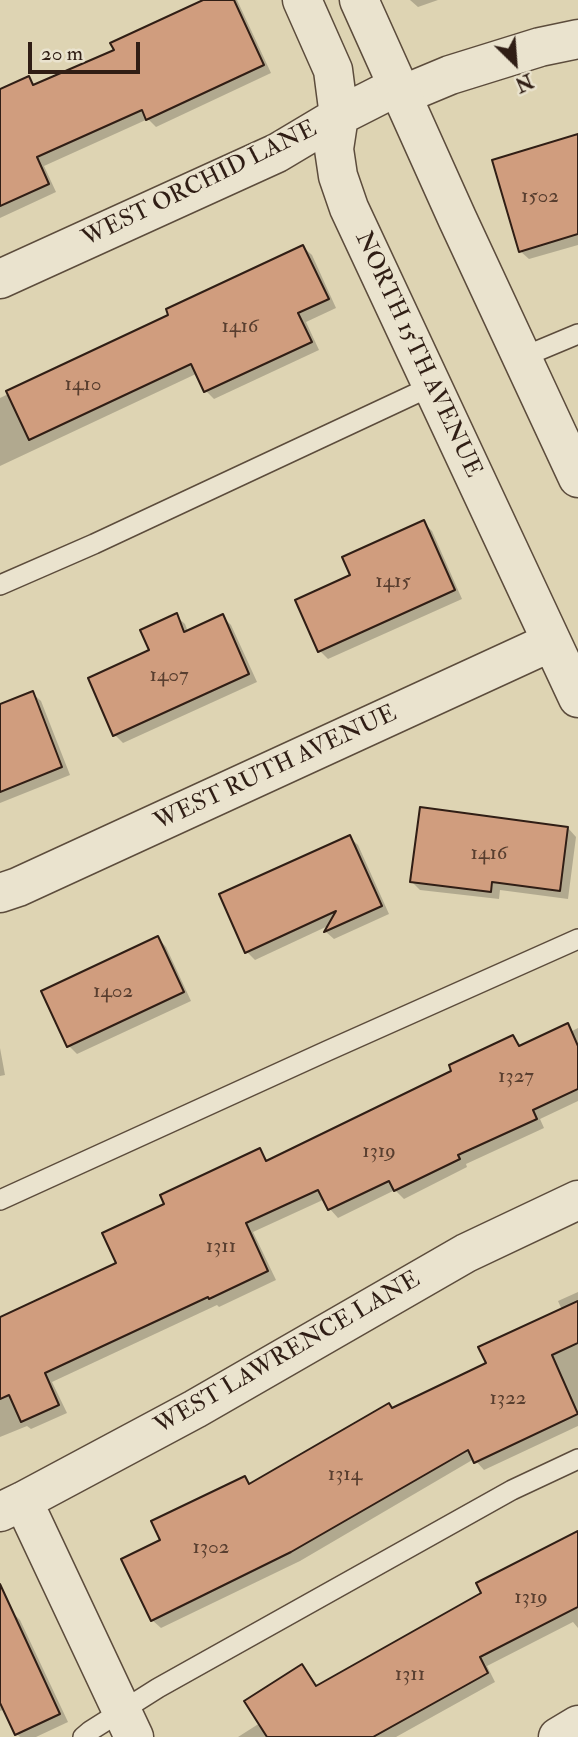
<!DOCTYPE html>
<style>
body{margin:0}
#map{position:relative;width:578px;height:1737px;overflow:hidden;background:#ded4b3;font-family:"IM FELL Double Pica",serif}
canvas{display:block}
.north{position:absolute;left:480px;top:28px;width:70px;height:70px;-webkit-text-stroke:5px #eae3ce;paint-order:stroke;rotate:155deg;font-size:19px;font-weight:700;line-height:28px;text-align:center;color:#301e15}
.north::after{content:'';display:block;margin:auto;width:24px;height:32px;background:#301e15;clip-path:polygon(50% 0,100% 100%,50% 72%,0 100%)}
.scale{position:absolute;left:28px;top:42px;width:112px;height:32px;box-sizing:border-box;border:4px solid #301e15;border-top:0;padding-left:9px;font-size:21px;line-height:24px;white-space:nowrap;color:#301e15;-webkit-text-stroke:5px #eae3ce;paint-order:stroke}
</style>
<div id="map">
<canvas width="578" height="1737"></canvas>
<div class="north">N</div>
<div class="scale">20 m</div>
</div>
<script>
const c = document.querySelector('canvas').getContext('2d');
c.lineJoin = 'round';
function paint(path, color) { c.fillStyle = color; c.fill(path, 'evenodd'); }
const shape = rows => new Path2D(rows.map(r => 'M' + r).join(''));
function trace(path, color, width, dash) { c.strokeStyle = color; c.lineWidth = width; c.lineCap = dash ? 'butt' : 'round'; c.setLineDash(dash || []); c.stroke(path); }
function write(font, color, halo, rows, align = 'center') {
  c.font = font + ' "IM FELL Double Pica",serif'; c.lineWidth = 5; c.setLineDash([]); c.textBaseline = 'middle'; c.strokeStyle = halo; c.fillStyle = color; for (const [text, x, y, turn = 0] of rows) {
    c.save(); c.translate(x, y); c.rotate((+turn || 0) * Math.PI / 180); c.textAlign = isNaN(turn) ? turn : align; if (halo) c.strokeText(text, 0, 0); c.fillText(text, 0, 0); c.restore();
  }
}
paint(shape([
 [207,0,237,0,271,73,156,127,148,119,44,166,56,192,0,218,0,91,29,78,36,86,116,51],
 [410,0,438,0,418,7],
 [578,136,578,245,529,259,520,251],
 [303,247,312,255,336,308,306,322,319,350,214,399,206,391,198,373,0,466,0,398,171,316],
 [423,522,432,531,462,599,328,659,320,651,353,576],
 [176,616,185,624,188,632,223,617,231,625,257,682,123,743,115,735,152,651],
 [32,693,41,701,70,775,0,803,0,706],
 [568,828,576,837,568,899,500,890,499,899,420,890,411,881],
 [349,837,358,845,389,914,334,939,326,932,330,925,255,960,247,952],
 [158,938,166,947,191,1001,77,1054,69,1046],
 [567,1026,572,1031,578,1028,578,1101,540,1119,544,1128,466,1164,467,1167,404,1199,395,1190,338,1218,330,1209,325,1199,253,1232,276,1280,219,1307,217,1305,52,1382,67,1413,31,1429,27,1426,0,1437,0,1318,118,1264,166,1205,259,1150,269,1162,454,1072,513,1037,522,1046],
 [0,1048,5,1075,0,1076],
 [578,1292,578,1426,484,1470,474,1459,300,1561,161,1628,152,1620,162,1541,244,1478,251,1485,393,1409,488,1364,562,1310,558,1301],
 [578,1533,578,1628,573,1622,487,1666,495,1682,396,1737,238,1737,260,1723,301,1667,310,1675,318,1687,483,1594],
 [11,1611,20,1620,68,1722,36,1737,20,1737,17,1734,5,1709,0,1711,0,1617]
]), '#0003');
const building = shape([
 [203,0,234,0,264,65,146,120,142,110,37,157,49,184,0,206,0,89,29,76,33,85,114,50,110,43,203,0],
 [578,134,578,234,519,252,492,160,578,134],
 [303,245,329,299,298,313,312,342,204,392,191,364,29,440,6,391,168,315,166,309,303,245],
 [424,520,455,590,318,652,295,600,350,575,342,557,424,520],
 [177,613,184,632,223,614,249,674,113,736,88,678,149,650,140,630,177,613],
 [33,691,62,767,0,792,0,704,33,691],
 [420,807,568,827,560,891,492,882,491,892,410,882,420,807],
 [350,835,382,906,324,932,336,911,245,953,219,894,350,835],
 [158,936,184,992,67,1047,41,991,158,936],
 [568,1023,578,1046,578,1089,533,1110,537,1119,458,1155,460,1159,394,1191,389,1181,328,1210,318,1190,246,1223,268,1271,209,1299,208,1297,45,1373,59,1405,21,1422,9,1395,0,1399,0,1317,116,1263,102,1233,164,1204,160,1195,260,1148,266,1161,451,1071,449,1065,513,1035,519,1046,568,1023],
 [578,1301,578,1343,552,1355,578,1414,474,1463,468,1450,291,1552,151,1621,121,1559,160,1540,151,1521,245,1476,249,1484,389,1403,392,1408,486,1363,478,1347,578,1301],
 [578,1531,578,1607,480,1657,488,1673,373,1737,267,1737,244,1701,302,1664,316,1686,481,1593,476,1583,578,1531],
 [0,1584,60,1714,15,1735,0,1703,0,1584]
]);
paint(building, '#d09d7e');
trace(building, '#301e15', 2);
const service = shape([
 [523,357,578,334],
 [0,585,94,544,432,386],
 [0,1200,327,1051,578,939],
 [83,1737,90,1731,158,1688,512,1490,578,1459]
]);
const minor = shape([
 [302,0,333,70,339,116,334,149,338,176,349,208,578,698],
 [402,95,450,75,540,47,578,39],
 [0,279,277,153,339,116,398,86],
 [0,893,18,887,551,642],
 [23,1501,134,1737],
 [0,1512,23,1501,195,1409,466,1253,578,1200],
 [558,1737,578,1725]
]);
const tertiary = shape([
 [359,0,457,218,578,478]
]);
trace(service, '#5c4c3c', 22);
trace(minor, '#5c4c3c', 41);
trace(tertiary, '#5c4c3c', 41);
trace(service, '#eae3ce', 19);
trace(minor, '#eae3ce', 38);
trace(tertiary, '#eae3ce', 38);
write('21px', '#583e2f', null, [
 ["1502",540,197],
 ["1416",240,327],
 ["1410",83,385],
 ["1415",393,582],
 ["1407",169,676],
 ["1416",489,854],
 ["1402",113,992],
 ["1327",516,1077],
 ["1319",379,1152],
 ["1311",221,1247],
 ["1322",508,1399],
 ["1314",345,1475],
 ["1302",211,1548],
 ["1319",531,1598],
 ["1311",410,1675]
]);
write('24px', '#301e15', '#eae3ce', [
 ["WEST ORCHID LANE",200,185,-26],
 ["NORTH 15TH AVENUE",417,355,65],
 ["WEST RUTH AVENUE",276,769,-25],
 ["WEST LAWRENCE LANE",288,1354,-30]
]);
</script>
